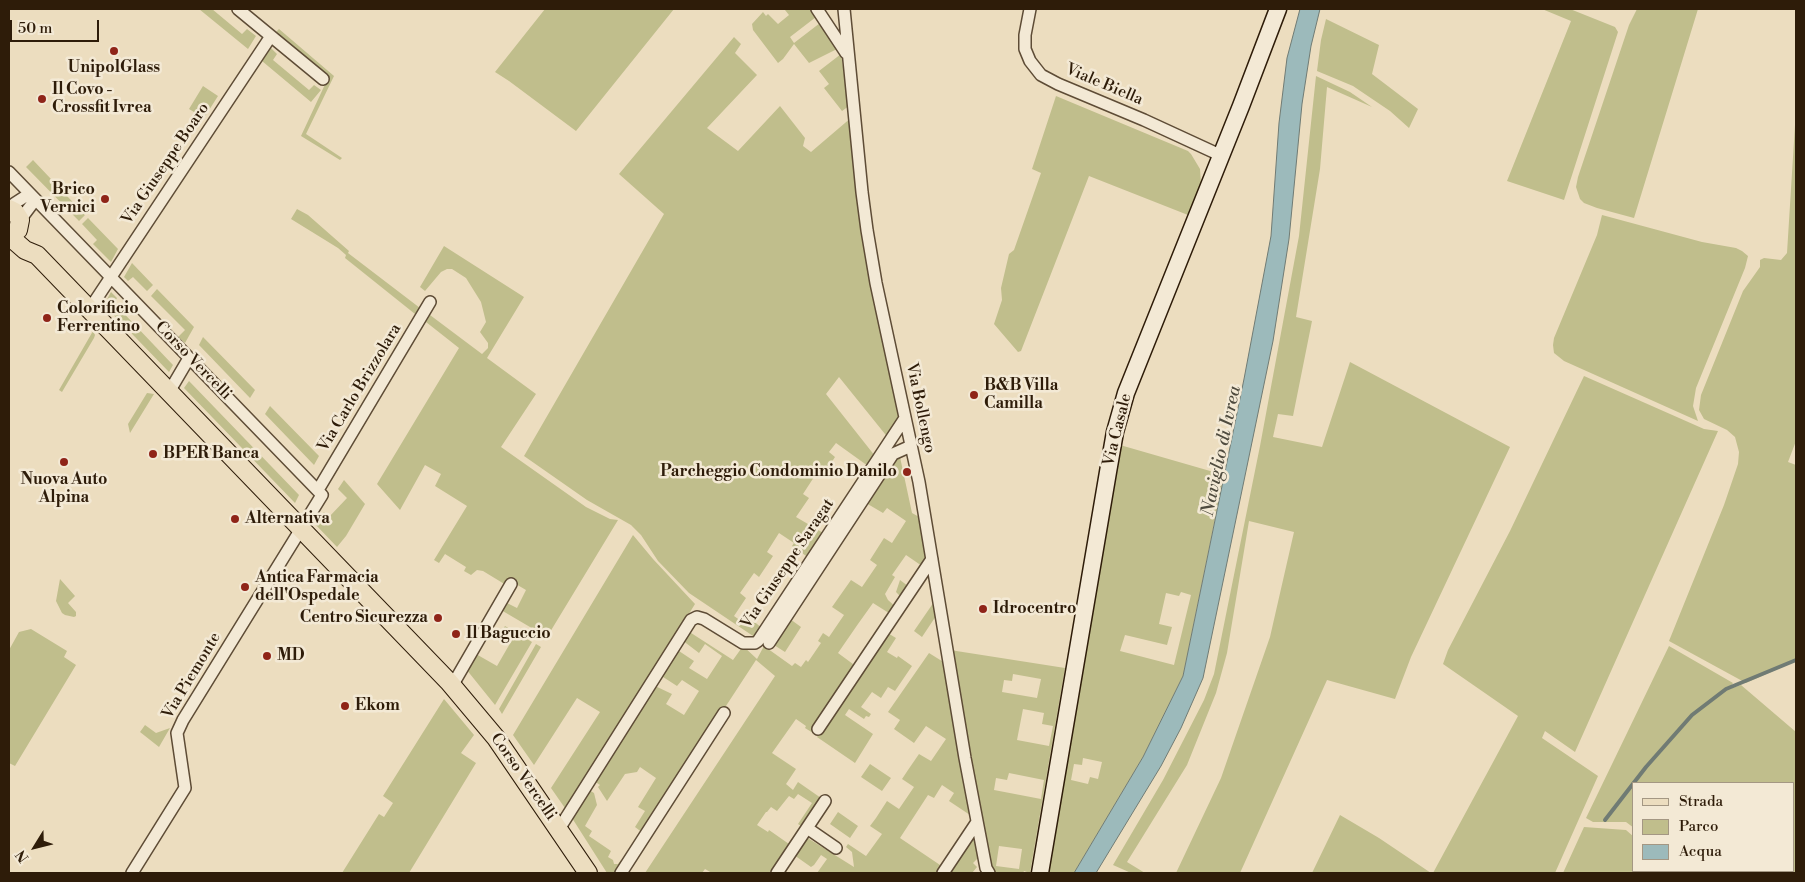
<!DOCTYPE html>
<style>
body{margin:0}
#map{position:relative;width:1805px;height:882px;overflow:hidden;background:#ecddbf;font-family:"Libre Bodoni",serif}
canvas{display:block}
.frame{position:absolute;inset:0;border:10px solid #2e1c09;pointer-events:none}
.legend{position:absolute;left:1632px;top:782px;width:162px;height:90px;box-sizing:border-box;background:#f3e9d5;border:1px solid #a49783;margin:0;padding:6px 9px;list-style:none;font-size:15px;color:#2e1c09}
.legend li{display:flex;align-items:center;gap:10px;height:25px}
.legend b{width:25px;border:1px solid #a49783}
.north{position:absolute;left:10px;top:822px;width:50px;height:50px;-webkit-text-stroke:4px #f3e9d5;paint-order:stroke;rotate:234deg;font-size:14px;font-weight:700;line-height:20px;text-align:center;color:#2e1c09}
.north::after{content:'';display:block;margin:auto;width:18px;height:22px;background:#2e1c09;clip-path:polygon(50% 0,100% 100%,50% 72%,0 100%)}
.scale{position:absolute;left:10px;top:20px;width:89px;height:22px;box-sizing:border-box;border:2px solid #2e1c09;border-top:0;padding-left:6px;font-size:15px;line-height:18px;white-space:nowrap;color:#2e1c09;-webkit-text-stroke:4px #f3e9d5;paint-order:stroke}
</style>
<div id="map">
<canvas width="1805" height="882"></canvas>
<div class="frame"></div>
<ul class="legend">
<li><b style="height:6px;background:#ecddbf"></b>Strada</li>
<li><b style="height:14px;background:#c0be8c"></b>Parco</li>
<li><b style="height:14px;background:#9cbabb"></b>Acqua</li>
</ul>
<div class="north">N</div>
<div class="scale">50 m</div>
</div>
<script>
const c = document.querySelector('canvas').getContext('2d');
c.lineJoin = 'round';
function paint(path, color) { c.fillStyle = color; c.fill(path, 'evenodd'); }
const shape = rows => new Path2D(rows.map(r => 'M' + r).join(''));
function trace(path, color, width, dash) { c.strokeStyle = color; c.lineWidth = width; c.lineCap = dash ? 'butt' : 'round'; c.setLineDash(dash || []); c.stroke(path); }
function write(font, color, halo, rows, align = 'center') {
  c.font = font + ' "Libre Bodoni",serif'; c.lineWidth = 5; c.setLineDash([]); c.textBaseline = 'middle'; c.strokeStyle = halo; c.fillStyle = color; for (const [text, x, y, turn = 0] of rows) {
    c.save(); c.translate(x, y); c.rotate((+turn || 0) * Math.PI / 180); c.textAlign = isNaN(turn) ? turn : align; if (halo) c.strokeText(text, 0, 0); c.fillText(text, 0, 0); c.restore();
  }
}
paint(shape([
 [199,9,212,9,242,34,247,29,256,36,248,49],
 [545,9,674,9,576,131,509,81,495,72],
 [786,9,811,9,816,17,790,37,794,43,820,23,837,49,809,63,794,44,783,59,778,63,753,30,752,24,763,12,766,16,768,14,778,24,789,15,785,10],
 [1542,9,1570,9,1615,27,1618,32,1564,200,1507,181,1571,21],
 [1637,9,1698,9,1634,218,1597,208,1584,203,1580,199,1576,187,1578,177,1629,25],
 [1326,19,1379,45,1372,74,1418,109,1409,128,1390,111,1353,86,1317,71,1321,40],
 [279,29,334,76,306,134,342,158,340,160,301,136,328,78,275,33],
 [734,37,741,44,735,53,757,75,707,128,738,151,780,106,805,138,803,146,811,152,852,117,902,418,889,439,839,377,826,394,875,456,868,466,836,443,829,452,835,457,822,477,816,474,803,494,809,498,796,517,825,534,809,558,792,546,794,543,779,533,767,552,773,556,759,577,754,573,740,593,746,598,734,616,748,626,752,620,762,628,756,638,689,593,658,561,641,535,631,525,587,500,524,456,664,214,619,174],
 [271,48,277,54,273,60,309,90,314,85,321,90,311,102,262,61],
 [841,54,849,106,842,111,824,88,829,84,819,71],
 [1316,76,1350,92,1372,107,1327,87,1320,169,1296,317,1312,321,1293,416,1278,414,1273,437,1322,447,1350,362,1510,447,1411,657,1395,699,1327,680,1240,873,1176,873,1221,778,1270,637,1294,532,1249,521,1227,653,1216,693,1187,765,1127,862,1145,873,1131,873,1113,865,1163,780,1204,700,1214,674,1260,446,1299,236],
 [203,86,218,96,204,118,189,109],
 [1056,96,1188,151,1191,154,1200,169,1201,184,1188,215,1089,176,1021,351,1018,352,994,324,1002,300,1001,288,1009,254,1014,250,1041,173,1032,169],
 [1796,109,1796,441,1788,462,1796,465,1796,661,1746,683,1669,641,1724,505,1738,464,1739,452,1735,437,1727,430,1704,419,1699,410,1701,395,1743,291,1760,267,1760,260,1764,258,1781,260,1787,253],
 [33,160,85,215,79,221,26,167],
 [297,209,308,215,349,251,348,253,420,308,415,314,345,258,346,255,338,248,291,219],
 [1602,215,1702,242,1736,248,1742,251,1748,256,1745,268,1696,388,1693,406,1698,421,1564,361,1554,353,1553,345,1554,338,1597,235],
 [88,218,118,249,111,262,93,244,97,240,82,224],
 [444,246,524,297,487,358,536,394,501,447,586,507,610,519,618,520,547,637,501,610,505,602,517,608,526,590,509,580,506,585,483,571,477,570,471,575,464,571,466,567,445,554,439,563,434,560,467,506,435,486,441,474,425,465,400,510,377,484,459,348,426,322,430,315,482,354,488,348,488,343,480,332,486,322,481,302,466,278,452,269,447,269,441,272,425,291,420,287],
 [132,263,153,285,147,291,133,277,128,281,124,277],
 [157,289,194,327,185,343,178,337,185,330,151,296],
 [111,292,117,298,114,303,173,365,169,372,104,305],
 [93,331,95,335,94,338,62,392,59,390],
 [203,337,255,390,250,398,199,345],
 [1584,376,1704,429,1718,431,1575,752,1545,731,1542,738,1598,776,1555,873,1433,873,1518,716,1443,664,1448,650,1510,531],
 [189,381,299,495,295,503,184,388],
 [147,393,154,394,130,433,128,424],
 [270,406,319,456,314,465,265,414],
 [1120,445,1224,475,1183,676,1143,757,1074,873,1045,873],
 [1181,592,1191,595,1174,665,1120,651,1125,635,1167,645,1172,627,1159,624,1166,593,1179,596],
 [1083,758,1102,762,1098,779,1090,777,1088,784,1071,780,1074,764,1082,765],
 [900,457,912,513,921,518,930,559,903,599,896,592,900,580,908,586,922,566,906,555,892,575,895,577,885,594,888,600,897,608,892,615,873,603,858,624,838,653,857,667,816,728,813,733,805,728,806,726,796,719,772,753,796,769,786,784,793,790,798,782,821,798,801,826,798,824,812,803,798,794,794,799,789,796,777,811,771,807,767,812,766,812,757,825,768,832,769,830,789,844,769,873,712,873,705,869,702,873,645,873,775,676,756,660,643,833,635,827,645,811,638,807,656,778,640,767,637,772,625,774,607,801,598,787,600,785,594,781,653,685,672,694,666,704,684,715,699,691,682,680,677,686,660,675,676,649,694,661,689,668,707,679,722,656,705,644,699,653,682,640,688,631,733,660,743,646,757,659,764,646,792,666,795,663,801,667,806,660,808,662,821,643,818,641,823,633,829,637,844,615,832,607,851,580,862,587,877,565,870,560,884,538,892,543,906,521,887,508,883,513,866,503,894,460],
 [344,480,365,504,346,536,337,547,314,523,324,512,329,517,347,498,338,489],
 [633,535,653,559,695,604,567,811,551,788,600,712,577,698,534,765,513,735],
 [60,579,75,596,68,603,76,612,76,616,74,617,65,615,62,613,56,601],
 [936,599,938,613,922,637,914,631],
 [790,619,801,627,785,652,774,645],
 [505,626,532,642,495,705,466,669,491,627,493,628,492,631,490,631,476,654,497,666,512,640,501,632],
 [31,629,67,651,64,657,76,665,15,766,9,763,9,650,19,632],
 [886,632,896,638,887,652,897,658,898,656,912,666,895,691,888,687,881,698,872,692,861,707,871,714,869,717,866,716,864,719,849,709,845,715,873,734,855,763,817,737,876,649],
 [536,644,541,647,502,714,499,709],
 [1669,646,1733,683,1729,689,1741,685,1796,732,1796,873,1765,873,1762,871,1794,871,1794,783,1634,783,1634,828,1626,822,1593,822,1586,818],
 [950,650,1065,668,1030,873,1024,871,1023,873,1000,873,993,871,989,868],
 [1013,674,1041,679,1037,698,1002,692,1004,680,1012,681],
 [1023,709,1044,713,1042,724,1053,726,1049,746,1017,740],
 [1009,773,1044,780,1041,799,994,790,996,778,1007,780],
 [999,846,1022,849,1019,869,996,866],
 [929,653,945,663,973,817,949,801,954,793,942,785,934,798,928,795,900,838,943,867,939,873,817,873,827,859,821,855,814,865,811,867,794,855,806,837,854,867,852,852,846,847,848,844,866,856,882,834,870,826,876,818,887,801,899,809,914,787,902,779,908,770,919,754,931,761,946,739,926,726,914,743,894,729,900,720,888,712],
 [444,699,474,735,461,753,476,763,409,873,342,873,379,814,384,817,393,803,383,796],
 [145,725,156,733,170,728,159,747,140,732],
 [870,764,891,778,882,791,861,777],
 [589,790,594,793,597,805,585,826,592,831,589,836,611,851,608,857,613,860,614,864,618,864,621,860,624,862,616,873,607,873,572,818],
 [838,812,858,826,850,838,830,824],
 [1340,815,1379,838,1431,873,1312,873],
 [1584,827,1626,830,1634,837,1634,871,1673,871,1676,873,1563,873],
 [976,830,980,856,973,863,977,867,972,873,946,873]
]), '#c0be8c');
const water = shape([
 [1300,9,1320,9,1311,46,1302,104,1289,239,1273,341,1203,678,1181,728,1161,766,1096,873,1074,873,1143,757,1183,676,1244,379,1271,236,1279,123,1287,58,1300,9]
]);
paint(water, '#9cbabb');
trace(water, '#707b74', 1);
trace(shape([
 [1605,820,1646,767,1692,715,1726,689,1796,660]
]), '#707b74', 4);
const minor = shape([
 [238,9,323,79],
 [817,9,846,53],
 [844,9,862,192,867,230,876,283,919,482,965,758,986,868,989,873],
 [1030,9,1025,35,1025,49,1030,61,1041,75,1058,84,1144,120,1220,155],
 [9,172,322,495,183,720,177,733,185,788,132,873],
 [9,207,29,194],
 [20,220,35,200],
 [89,310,271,36],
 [169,392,189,358],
 [318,490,430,302],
 [769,643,893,454,911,446],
 [452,686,511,584],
 [818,729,932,559],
 [807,828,836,848],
 [559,829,691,620,697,617,704,619,743,643,755,643,758,641,905,418],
 [621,873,724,713],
 [777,873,825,801],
 [943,873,977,822]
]);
const secondary = shape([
 [1040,873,1108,472,1115,432,1126,393,1241,106,1278,9]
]);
const primary = shape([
 [9,209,15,212,20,220,18,230,9,237],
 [9,236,25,250,37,255,449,682,496,738,588,873]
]);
trace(minor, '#5e4c36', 14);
trace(secondary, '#2e1c09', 19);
trace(primary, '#2e1c09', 20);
trace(minor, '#f3e9d5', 11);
trace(secondary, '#f3e9d5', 16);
trace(primary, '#ecddbf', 18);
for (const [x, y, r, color] of [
 [114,51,5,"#8f2418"],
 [42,99,5,"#8f2418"],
 [105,199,5,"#8f2418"],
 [47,318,5,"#8f2418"],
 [974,395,5,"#8f2418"],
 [153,454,5,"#8f2418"],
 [64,462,5,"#8f2418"],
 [907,472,5,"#8f2418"],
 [235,519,5,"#8f2418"],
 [245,587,5,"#8f2418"],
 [983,609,5,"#8f2418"],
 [438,618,5,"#8f2418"],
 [456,634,5,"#8f2418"],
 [267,656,5,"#8f2418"],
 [345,706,5,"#8f2418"]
]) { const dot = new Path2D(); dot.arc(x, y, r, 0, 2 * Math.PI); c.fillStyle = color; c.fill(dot); trace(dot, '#f3e9d5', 2); }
write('bold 16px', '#2e1c09', '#f3e9d5', [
 ["UnipolGlass",114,68,"center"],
 ["Il Covo -",52,90],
 ["Crossfit Ivrea",52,108],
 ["Brico",95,190,"right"],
 ["Vernici",95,208,"right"],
 ["Colorificio",57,309],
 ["Ferrentino",57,327],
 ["B&B Villa",984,386],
 ["Camilla",984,404],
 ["BPER Banca",163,454],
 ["Parcheggio Condominio Danilo",897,472,"right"],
 ["Nuova Auto",64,480,"center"],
 ["Alpina",64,498,"center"],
 ["Alternativa",245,519],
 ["Antica Farmacia",255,578],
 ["dell'Ospedale",255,596],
 ["Idrocentro",993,609],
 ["Centro Sicurezza",428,618,"right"],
 ["Il Baguccio",466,634],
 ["MD",277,656],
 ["Ekom",355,706]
], 'left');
write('16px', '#2e1c09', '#f3e9d5', [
 ["Viale Biella",1104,85,23],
 ["Via Giuseppe Boaro",166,164,-56],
 ["Corso Vercelli",193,361,46],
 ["Via Carlo Brizzolara",360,388,-59],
 ["Via Bollengo",920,408,78],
 ["Via Casale",1118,430,-76],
 ["Via Giuseppe Saragat",788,564,-56],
 ["Via Piemonte",192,676,-59],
 ["Corso Vercelli",523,777,55]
]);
write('italic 18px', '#4f4b3e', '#f3e9d5', [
 ["Naviglio di Ivrea",1222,451,-78]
]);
</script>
